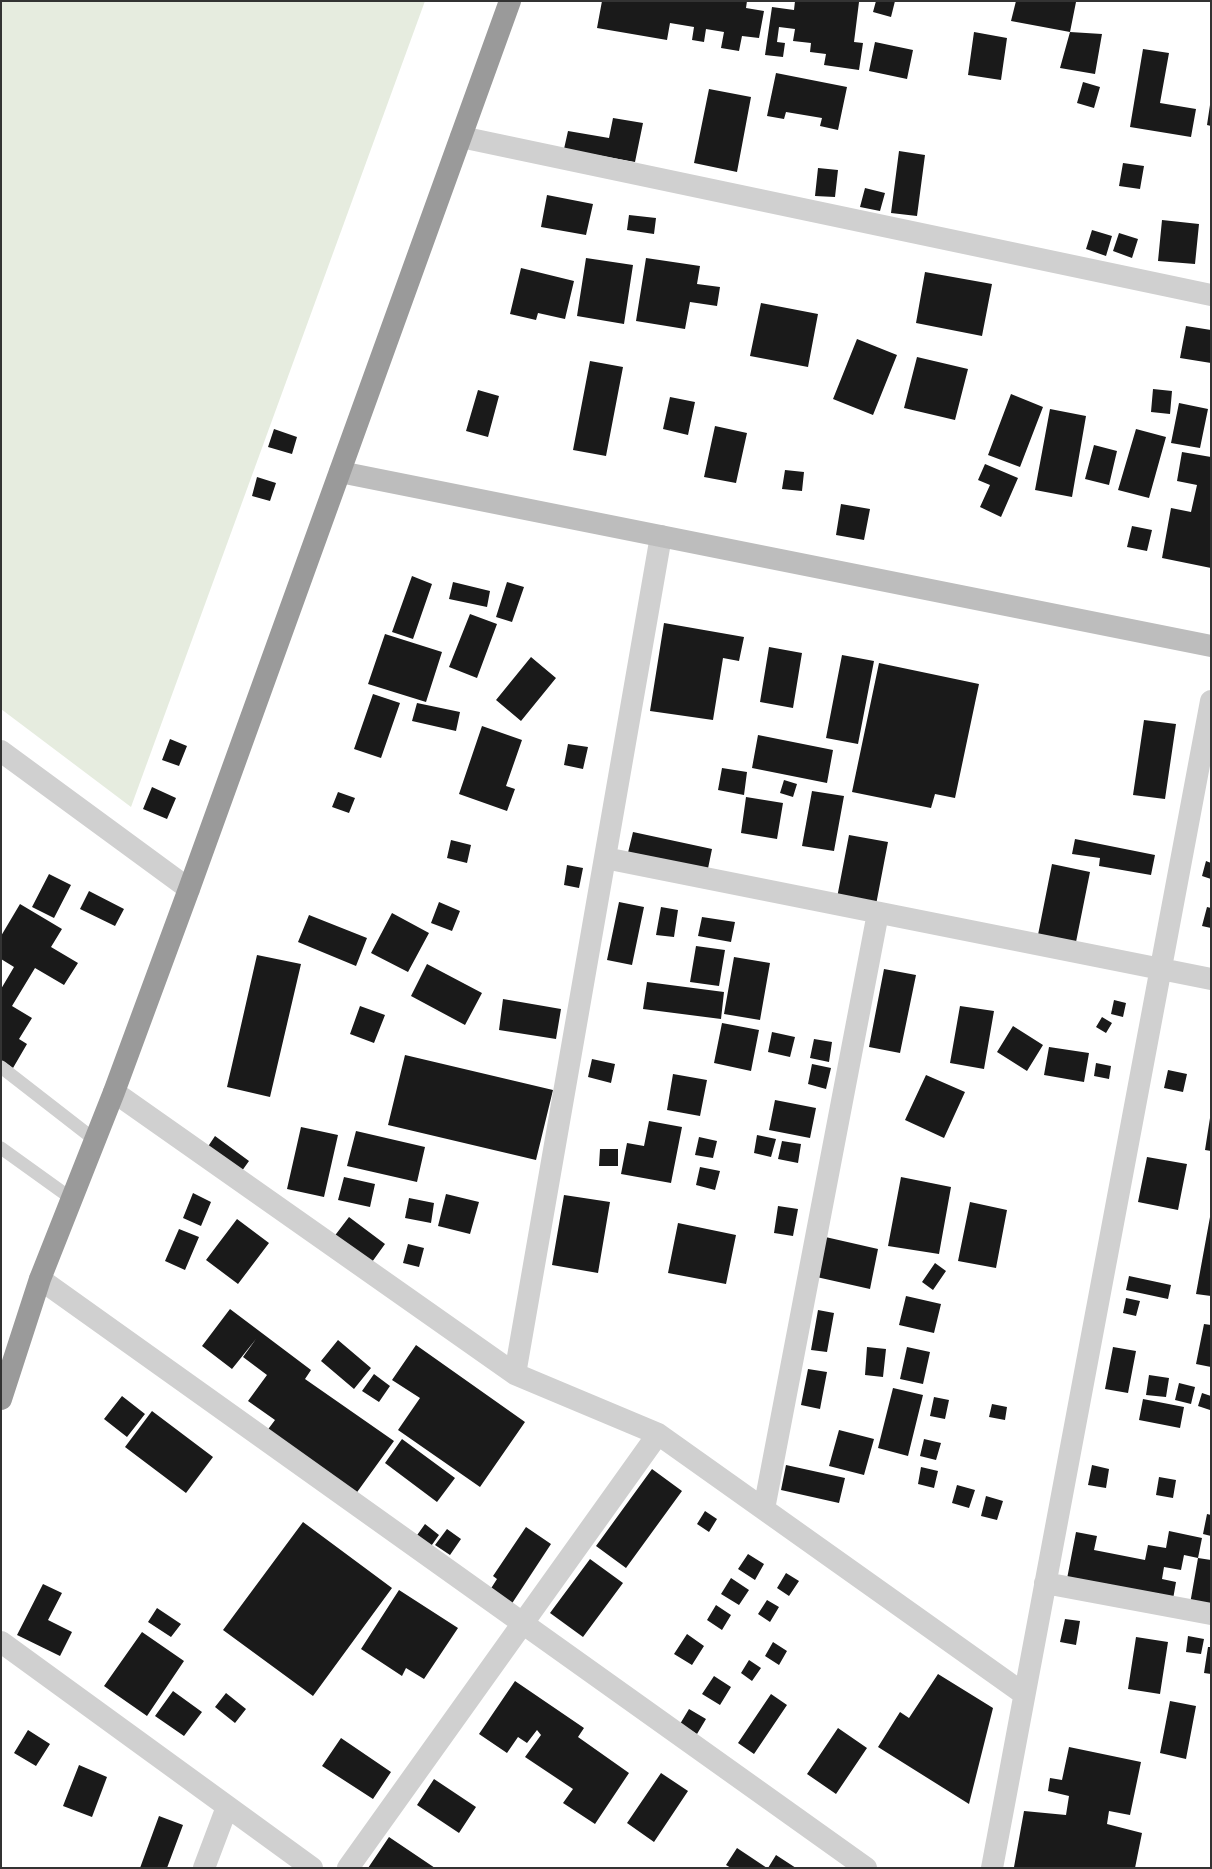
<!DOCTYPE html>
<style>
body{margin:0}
#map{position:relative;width:1212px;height:1869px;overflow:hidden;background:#fff;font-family:"Noto Sans",sans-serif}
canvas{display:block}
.frame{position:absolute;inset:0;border:2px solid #333;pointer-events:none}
</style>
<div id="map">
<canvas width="1212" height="1869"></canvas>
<div class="frame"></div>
</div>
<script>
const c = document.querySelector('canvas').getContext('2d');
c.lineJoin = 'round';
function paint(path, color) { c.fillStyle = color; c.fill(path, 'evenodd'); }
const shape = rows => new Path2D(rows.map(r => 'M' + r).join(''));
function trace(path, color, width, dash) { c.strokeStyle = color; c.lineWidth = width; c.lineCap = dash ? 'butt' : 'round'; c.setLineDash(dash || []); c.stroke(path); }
paint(shape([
 [1,1,425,1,131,807,1,709]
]), '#e6ecdf');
paint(shape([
 [602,1,747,1,746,8,764,11,759,38,742,36,739,51,721,48,724,32,706,29,704,42,692,40,694,27,670,23,667,40,597,28],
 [795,1,859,2,854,42,863,43,859,70,824,65,826,54,810,52,811,43,793,41,795,29,779,27,777,42,785,43,783,57,765,55,772,7,794,10],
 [876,1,895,1,891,17,873,12],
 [1016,1,1076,2,1070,32,1102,34,1095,74,1060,68,1070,32,1011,21],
 [974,32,1007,38,1001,80,968,75],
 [875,42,913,50,907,79,869,71],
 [1143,49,1169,53,1160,103,1196,109,1191,137,1130,127],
 [776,73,847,87,838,130,820,126,822,118,786,112,784,119,767,116],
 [1083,82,1100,87,1094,108,1077,103],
 [709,89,751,97,737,172,694,163],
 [1210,105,1211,105,1211,126,1207,125],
 [613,118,643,123,635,162,564,149,568,131,609,138],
 [899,151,925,155,917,216,891,213],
 [1123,163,1144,166,1140,189,1119,186],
 [818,168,838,170,835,197,815,196],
 [865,188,885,193,880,211,860,207],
 [547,195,593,204,586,235,541,227],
 [629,215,656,218,654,234,627,230],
 [1162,220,1199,224,1195,264,1158,261],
 [1092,230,1112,236,1106,256,1086,249],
 [1119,233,1138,239,1132,258,1113,251],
 [586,258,633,265,624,324,577,316],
 [646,258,700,266,697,284,720,287,717,306,690,302,685,329,636,321],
 [521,268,574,281,565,319,538,313,536,320,510,314],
 [925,272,992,284,982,336,916,323],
 [761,303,818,314,808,367,750,356],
 [1186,326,1211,330,1211,363,1180,358],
 [857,339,897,355,873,415,833,399],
 [917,357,968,369,955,420,904,408],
 [590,361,623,367,606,456,573,450],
 [1153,389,1172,391,1170,414,1151,412],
 [478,390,499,396,488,437,466,431],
 [1011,394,1043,407,1020,467,988,455],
 [670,397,695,402,688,435,663,429],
 [1179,403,1208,409,1200,448,1171,443],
 [1050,409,1086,416,1072,497,1035,490],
 [715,426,747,433,736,483,704,477],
 [274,429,297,437,292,454,268,447],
 [1136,429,1166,437,1149,498,1118,490],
 [1094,445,1117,451,1109,485,1085,479],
 [1182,452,1211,457,1211,568,1162,558,1171,508,1191,512,1197,485,1177,481],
 [985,464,1018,478,1001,517,980,507,990,485,978,480],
 [785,470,804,472,802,491,782,489],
 [257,477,276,483,270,501,252,496],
 [841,504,870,509,864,540,836,535],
 [1132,526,1152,530,1147,551,1127,547],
 [412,576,432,584,413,639,392,632],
 [453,582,490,591,487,607,449,599],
 [507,582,524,587,512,622,496,617],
 [470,614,497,624,477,678,449,667],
 [664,623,744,637,739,661,723,658,713,720,650,711],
 [385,634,442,652,426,702,368,684],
 [769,647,802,653,793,708,760,702],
 [842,655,874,661,858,744,826,738],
 [531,657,556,678,521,721,496,700],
 [879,663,979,684,955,798,935,794,931,808,852,792],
 [373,694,400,703,381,758,354,749],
 [417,703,460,712,456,731,412,721],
 [1144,720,1176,724,1165,799,1133,795],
 [482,726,522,740,506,786,515,789,507,811,459,794],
 [758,735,833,750,827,783,752,768],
 [170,739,187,746,179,766,162,760],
 [568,744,588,747,583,769,564,765],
 [722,768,747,772,744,795,718,790],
 [784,780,797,784,793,797,780,793],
 [152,787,176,798,167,819,143,809],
 [812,791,844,796,834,851,802,846],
 [338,792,355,798,349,813,332,807],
 [746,797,783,803,777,839,741,833],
 [633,832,712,849,705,883,625,865],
 [849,835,888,842,875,910,836,903],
 [1075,839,1155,855,1151,875,1099,866,1100,858,1072,854],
 [451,840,471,845,467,863,447,858],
 [1206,861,1211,863,1211,879,1202,876],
 [1052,864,1090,872,1074,952,1036,945],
 [567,865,583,868,579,888,564,885],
 [49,874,71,885,54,918,32,907],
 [89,891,124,909,115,926,80,909],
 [439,902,460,911,452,931,431,923],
 [619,902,644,907,632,965,607,960],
 [20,904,62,929,51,947,78,963,64,985,35,968,12,1006,32,1018,19,1039,27,1044,13,1068,1,1060,1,989,14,967,1,959,1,936],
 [661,907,678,910,674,937,656,935],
 [1207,907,1211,908,1211,928,1202,926],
 [392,913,429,933,408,972,371,953],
 [309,915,367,938,356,966,298,942],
 [702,917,735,922,731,942,698,936],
 [696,946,725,950,719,986,690,982],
 [257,955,301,964,270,1097,227,1087],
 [734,957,770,963,760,1020,724,1014],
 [427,964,482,993,465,1025,411,996],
 [884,969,916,975,900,1053,869,1047],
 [647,982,724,992,721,1019,643,1009],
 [503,999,561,1009,556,1039,499,1030],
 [1114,1000,1126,1003,1123,1017,1111,1014],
 [360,1006,385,1015,374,1043,350,1034],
 [960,1006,994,1011,984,1069,950,1063],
 [1102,1017,1112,1023,1106,1033,1096,1027],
 [722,1023,759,1030,751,1071,714,1063],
 [1013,1026,1043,1045,1027,1071,997,1052],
 [772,1032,795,1037,790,1057,768,1052],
 [814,1039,832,1042,829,1062,810,1058],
 [1049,1047,1089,1053,1084,1082,1044,1075],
 [405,1055,553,1090,536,1160,388,1125],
 [592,1059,615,1064,611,1083,588,1077],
 [1096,1063,1111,1066,1109,1079,1094,1076],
 [812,1064,831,1068,826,1089,808,1084],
 [1168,1070,1187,1074,1183,1092,1164,1088],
 [673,1074,707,1080,700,1116,667,1110],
 [926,1075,965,1092,944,1138,905,1120],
 [775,1100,816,1108,810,1138,769,1130],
 [1210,1118,1211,1118,1211,1151,1205,1150],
 [649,1121,682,1127,671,1183,621,1174,627,1143,644,1146],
 [301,1127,338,1135,324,1197,287,1189],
 [356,1131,425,1147,417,1182,347,1166],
 [757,1135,776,1139,771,1157,754,1153],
 [215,1136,249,1161,239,1175,205,1151],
 [699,1137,717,1141,713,1158,695,1155],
 [782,1141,801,1144,798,1163,778,1159],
 [600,1149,618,1149,618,1166,599,1166],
 [1147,1157,1187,1164,1178,1210,1138,1202],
 [700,1167,720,1171,715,1190,696,1185],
 [344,1177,375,1184,370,1207,338,1200],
 [901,1177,951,1187,939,1254,888,1246],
 [193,1193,211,1202,201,1226,183,1218],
 [446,1194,479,1202,470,1234,438,1226],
 [564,1195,610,1202,598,1273,552,1265],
 [409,1198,434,1203,431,1223,405,1218],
 [970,1202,1007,1210,996,1268,958,1261],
 [778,1206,798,1209,793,1236,774,1233],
 [349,1217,385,1244,367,1269,330,1242],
 [1210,1217,1211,1217,1211,1296,1196,1294],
 [237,1219,269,1243,238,1284,206,1260],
 [678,1223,736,1235,726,1284,668,1273],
 [179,1229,199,1237,185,1270,165,1261],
 [821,1236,878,1249,870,1289,812,1276],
 [408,1244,424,1248,419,1267,403,1263],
 [935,1263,946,1271,933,1290,922,1282],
 [1129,1276,1171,1285,1168,1299,1126,1290],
 [906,1296,941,1304,934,1333,899,1325],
 [1126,1298,1140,1301,1136,1316,1123,1313],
 [230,1309,311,1370,305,1379,394,1441,355,1495,266,1432,275,1420,248,1401,267,1375,243,1357,256,1339,232,1369,202,1346],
 [818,1310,834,1313,827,1352,811,1350],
 [1204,1324,1211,1325,1211,1367,1196,1364],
 [338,1340,371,1368,354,1389,321,1361],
 [416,1345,525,1422,480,1487,398,1430,420,1398,392,1380],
 [867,1347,886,1349,883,1377,865,1375],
 [907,1347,930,1352,923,1384,900,1379],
 [1113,1347,1136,1351,1128,1393,1105,1389],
 [808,1369,827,1372,820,1409,801,1405],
 [374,1374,390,1386,379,1402,362,1391],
 [1149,1375,1169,1378,1166,1397,1146,1395],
 [1179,1383,1195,1387,1191,1404,1175,1400],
 [893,1388,923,1395,908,1456,878,1448],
 [1202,1393,1211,1396,1210,1410,1198,1406],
 [122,1396,145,1414,127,1437,104,1419],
 [934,1397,949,1400,945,1419,930,1416],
 [1143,1399,1184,1407,1180,1428,1139,1420],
 [992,1404,1007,1407,1005,1420,989,1417],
 [152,1411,213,1457,186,1493,125,1447],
 [839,1430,874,1439,864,1475,829,1466],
 [402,1439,455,1478,437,1502,385,1463],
 [924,1439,941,1443,936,1460,920,1456],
 [786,1465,845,1478,839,1503,781,1490],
 [1092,1465,1109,1469,1106,1488,1088,1485],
 [921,1467,938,1471,934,1488,918,1484],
 [652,1469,682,1491,626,1568,596,1546],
 [1159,1477,1176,1480,1173,1498,1156,1495],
 [957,1485,975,1490,969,1508,952,1503],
 [986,1496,1003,1501,997,1520,981,1516],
 [705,1511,717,1519,709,1532,697,1524],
 [1207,1514,1211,1515,1211,1536,1203,1534],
 [303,1522,392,1588,313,1696,223,1630],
 [425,1524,439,1535,429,1549,415,1538],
 [526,1527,551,1544,509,1608,488,1593,497,1579,493,1576],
 [447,1529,461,1539,450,1555,435,1545],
 [1169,1531,1202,1538,1198,1558,1211,1560,1211,1608,1190,1604,1198,1558,1184,1555,1181,1570,1164,1567,1162,1579,1176,1582,1172,1605,1066,1584,1076,1532,1097,1536,1094,1550,1145,1560,1148,1545,1166,1548],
 [748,1554,764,1564,755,1580,738,1569],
 [590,1559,623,1583,583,1637,550,1613],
 [786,1573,799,1581,789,1596,777,1588],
 [731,1578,749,1590,739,1605,721,1594],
 [43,1584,62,1593,48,1620,72,1632,60,1656,17,1635],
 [399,1590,458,1628,424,1679,406,1668,402,1676,361,1649],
 [767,1600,779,1607,770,1622,758,1614],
 [716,1605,731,1615,722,1630,707,1620],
 [157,1608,181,1624,171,1637,148,1622],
 [1065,1619,1080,1621,1076,1645,1060,1642],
 [142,1632,184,1661,147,1716,104,1686],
 [687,1634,704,1646,692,1665,674,1654],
 [1188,1636,1204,1639,1201,1654,1186,1652],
 [1136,1637,1168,1642,1160,1694,1128,1689],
 [773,1642,787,1651,779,1665,765,1656],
 [1208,1647,1211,1647,1211,1674,1204,1673],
 [749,1660,761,1668,752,1681,741,1673],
 [938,1674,993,1708,969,1804,878,1747,900,1712,909,1718],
 [714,1676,731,1687,720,1705,702,1694],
 [515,1681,584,1728,578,1737,629,1773,595,1824,563,1803,573,1789,525,1757,541,1735,537,1730,527,1743,518,1737,507,1753,479,1734],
 [173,1691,202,1712,184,1736,155,1716],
 [226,1693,246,1709,235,1723,215,1707],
 [771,1694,787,1705,754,1754,738,1743],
 [1170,1701,1196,1706,1186,1759,1160,1753],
 [689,1709,706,1719,697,1734,680,1724],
 [838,1728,867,1748,836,1794,807,1774],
 [28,1730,50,1744,36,1766,14,1753],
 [341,1738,391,1772,373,1799,322,1766],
 [1069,1747,1141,1762,1130,1815,1109,1811,1107,1824,1142,1833,1135,1868,1014,1867,1024,1811,1066,1815,1069,1796,1048,1791,1050,1778,1062,1780],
 [79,1765,107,1777,92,1817,63,1806],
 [661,1773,688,1791,654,1842,627,1823],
 [434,1779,476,1807,459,1833,417,1805],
 [159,1816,183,1825,167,1868,140,1868],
 [389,1837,435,1868,368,1868],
 [737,1848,767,1868,731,1868,726,1865],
 [776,1855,796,1868,768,1868]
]), '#1a1a1a');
trace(shape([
 [1,1067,95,1140],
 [1,1148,72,1199]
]), '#d0d0d0', 13);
trace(shape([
 [461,137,1211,295],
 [1,751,189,889],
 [605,858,1211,979],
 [114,1092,515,1374,658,1434,1024,1694],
 [40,1279,866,1868],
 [515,1374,661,536],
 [764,1509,878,913],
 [1045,1583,1211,1614],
 [1,1642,312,1868],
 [204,1868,227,1807],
 [348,1868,658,1434],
 [992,1868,1211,701]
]), '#d0d0d0', 22);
trace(shape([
 [340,472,1211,646]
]), '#bdbdbd', 22);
trace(shape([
 [1,1399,40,1279,114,1092,189,889,510,1]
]), '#9a9a9a', 22);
</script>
